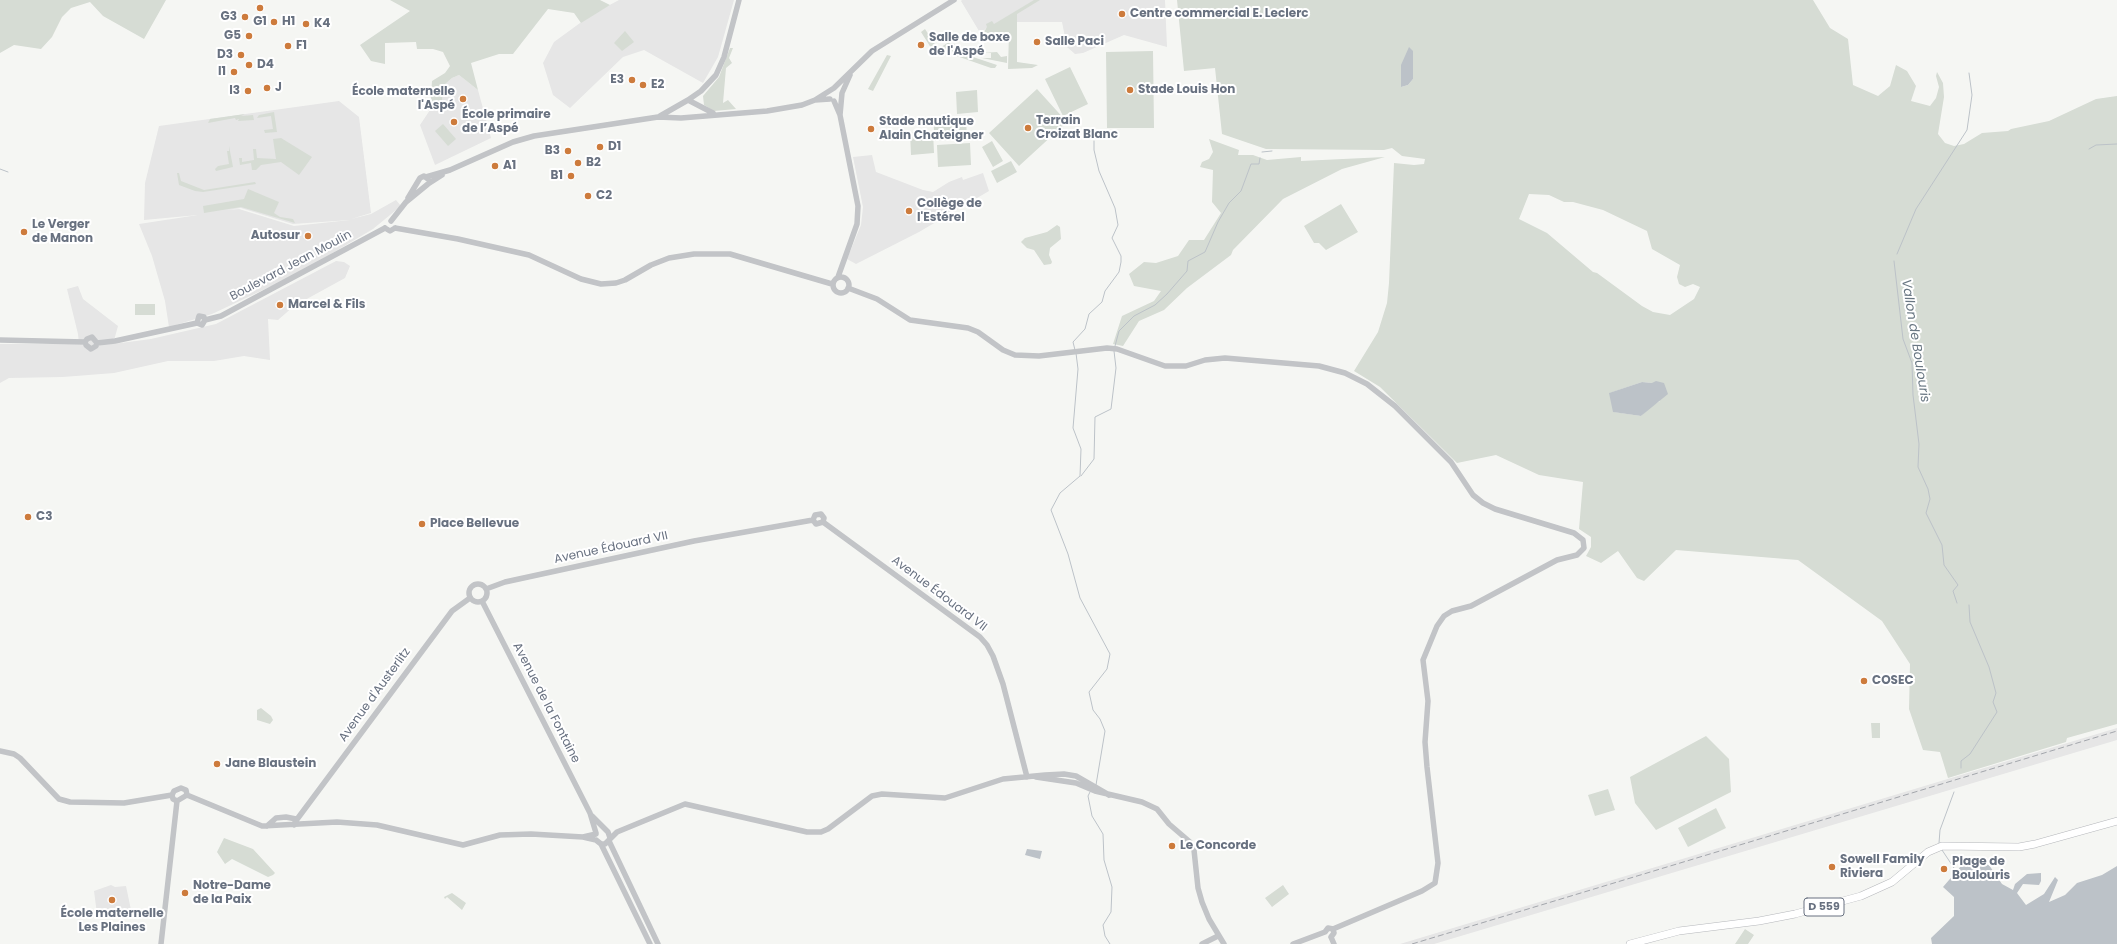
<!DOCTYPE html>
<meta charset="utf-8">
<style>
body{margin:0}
canvas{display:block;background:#f5f6f3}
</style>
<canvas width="2117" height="944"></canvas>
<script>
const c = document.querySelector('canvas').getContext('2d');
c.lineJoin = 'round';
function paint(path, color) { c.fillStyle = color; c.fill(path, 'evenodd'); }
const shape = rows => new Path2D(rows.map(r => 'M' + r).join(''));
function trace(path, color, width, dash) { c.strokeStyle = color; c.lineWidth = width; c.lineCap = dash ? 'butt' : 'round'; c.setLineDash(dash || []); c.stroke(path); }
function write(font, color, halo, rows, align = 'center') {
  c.font = font + ' Poppins,sans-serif'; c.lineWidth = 4; c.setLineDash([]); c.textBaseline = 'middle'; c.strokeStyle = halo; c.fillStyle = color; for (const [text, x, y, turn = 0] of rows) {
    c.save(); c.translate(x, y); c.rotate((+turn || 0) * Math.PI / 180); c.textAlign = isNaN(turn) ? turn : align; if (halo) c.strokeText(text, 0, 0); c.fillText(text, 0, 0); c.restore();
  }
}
paint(shape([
 [619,0,734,0,718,57,703,83,644,50,623,57,570,108,553,95,543,63,554,42,591,15],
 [962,0,1165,0,1167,47,1124,35,1083,53,1075,54,1067,47,1062,22,1015,22,1017,14,985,29,982,36,961,1],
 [459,75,478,90,491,138,435,165,420,125,430,110,441,100,443,86,452,78],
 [339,101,359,117,371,213,351,219,371,214,396,200,401,206,373,229,299,273,212,314,169,327,165,301,152,256,139,224,198,215,144,220,145,183,159,126],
 [241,208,293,224,350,220,294,226,239,209,227,210],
 [872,155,876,172,923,190,933,192,949,182,962,177,963,180,983,173,989,191,919,232,856,264,847,259,861,225,863,207,853,157],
 [336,261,344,262,350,266,345,278,294,306,278,320,268,319,270,360,244,356,214,361,168,361,114,373,63,377,9,378,0,383,0,344,79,344,78,334,67,289,78,286,83,299,118,326,113,344,151,339,216,324],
 [2117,728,2117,740,1434,944,1400,944],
 [111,885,115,887,126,886,131,910,97,914,94,891]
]), '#e6e6e6');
paint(shape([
 [0,0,166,0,144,39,103,16,90,2,71,8,62,17,52,37,41,49,14,45,0,53],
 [390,0,600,0,610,5,581,23,574,13,548,9,513,54,499,54,471,63,478,90,459,75,452,78,443,86,442,100,430,110,432,81,445,73,450,66,443,52,433,49,417,49,416,42,385,43,385,64,371,61,360,45,410,11],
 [1034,0,1040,0,1017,14,1017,62,1038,65,1032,68,1008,69,1009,32,984,37,982,35,987,27,986,24,992,21,994,24],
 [1177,0,1813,0,1830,28,1848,39,1853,85,1878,96,1890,86,1896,65,1907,71,1916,86,1911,101,1930,106,1936,98,1939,87,1936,76,1937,72,1943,83,1944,97,1938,134,1945,143,1954,146,1964,144,1982,133,2008,131,2011,129,2049,121,2096,99,2117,96,2117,724,2067,738,2066,742,1948,778,1940,752,1923,750,1909,709,1910,664,1882,621,1798,560,1676,550,1644,581,1637,578,1618,551,1601,563,1586,556,1591,547,1591,537,1579,529,1583,482,1539,475,1496,455,1457,463,1380,387,1354,371,1378,332,1387,303,1389,283,1394,163,1414,165,1424,164,1425,159,1402,156,1392,148,1384,150,1266,149,1222,134,1215,68,1184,71],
 [1413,51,1413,79,1408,85,1401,87],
 [1529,194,1549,195,1564,202,1573,202,1603,210,1647,231,1652,249,1680,265,1677,277,1679,284,1685,287,1693,284,1700,287,1694,299,1670,315,1653,312,1642,306,1597,273,1593,272,1547,233,1519,219],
 [1642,382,1652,383,1660,401,1651,406,1641,416,1614,412,1610,393],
 [925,29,938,49,949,42,955,44,967,55,997,65,995,68,991,68,948,53,940,54,938,49,933,51,921,32],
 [625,31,634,42,622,51,614,43],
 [730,48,733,48,729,58,732,63,726,68,723,103,728,100,736,109,714,111,704,105,703,96,719,77],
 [1153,51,1154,128,1107,128,1106,52],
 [997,52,1001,57,1007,56,1007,63,982,58,991,58,991,53,982,53,981,58,981,53],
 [887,55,891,56,873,91,868,89],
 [1070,67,1088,104,1063,116,1045,79],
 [1037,89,1067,122,1019,166,989,133],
 [977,90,978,112,957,114,956,92],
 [274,112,277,132,265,133,264,130,273,129,271,116,257,118,259,115],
 [245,114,241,116,253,115,254,120,238,121,239,119,236,120,235,118,208,123,210,119],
 [966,117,967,139,935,141,933,119],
 [443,124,456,139,448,146,435,131],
 [933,131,934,153,911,155,910,132],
 [281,138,312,157,299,175,281,162,261,165,256,170,252,170,251,163,240,165,239,158,242,158,242,162,254,160,253,149,256,149,257,158,276,159,273,139],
 [1209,139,1239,150,1238,155,1253,155,1267,160,1301,157,1301,161,1385,157,1342,169,1283,199,1233,250,1231,255,1187,288,1164,310,1139,321,1123,346,1113,344,1122,316,1154,301,1161,291,1134,286,1129,274,1144,262,1156,263,1178,256,1189,240,1204,240,1221,213,1212,202,1213,170,1200,167,1202,162,1209,159,1213,152],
 [992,141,1003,161,993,167,982,147],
 [970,143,971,165,938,167,937,145],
 [229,146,233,167,216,171,215,169,218,166,229,164,227,151,229,151],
 [1011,161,1017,172,997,183,991,171],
 [177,173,179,173,181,181,204,190,255,182,256,184,203,192,195,191,179,185],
 [248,189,279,202,274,213,280,217,293,219,295,223,241,207,204,213,203,206,244,199],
 [1341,204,1358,232,1326,250,1319,243,1314,243,1304,226],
 [1057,225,1060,227,1061,239,1050,248,1049,255,1052,262,1051,264,1044,265,1034,250,1027,248,1021,242,1025,238,1047,232],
 [135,304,155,304,155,315,135,315],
 [261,708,271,716,273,720,270,724,257,720,257,710],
 [1871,723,1880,723,1880,738,1872,738],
 [1706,736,1729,759,1731,792,1656,830,1635,803,1630,777],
 [1608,789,1615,810,1595,816,1588,795],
 [1716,808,1726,828,1688,847,1678,828],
 [224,838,253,849,275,873,273,875,268,877,232,859,225,864,217,852],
 [1283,885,1289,894,1272,907,1265,898],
 [452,893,466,903,462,910,447,897,445,899,444,897],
 [1745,929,1754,935,1748,944,1735,944]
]), '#d6dcd4');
paint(shape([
 [1409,47,1413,51,1413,79,1408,85,1401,87,1401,65],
 [1656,381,1664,383,1668,394,1641,416,1613,412,1609,393,1642,382,1652,383],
 [1027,849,1042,851,1040,859,1025,855],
 [1971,860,1989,865,2002,884,2013,890,2015,884,2027,874,2041,873,2041,881,2039,885,2023,884,2017,893,2026,905,2044,894,2055,877,2058,880,2049,902,2065,895,2077,883,2102,875,2117,866,2117,944,1932,944,1931,938,1954,916,1954,897,1943,887,1961,866]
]), '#bcc2c8');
trace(shape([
 [2089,149,2096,145,2117,144],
 [1262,152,1272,151],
 [0,169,8,172],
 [1897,254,1916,209,1967,130,1972,95,1969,73],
 [1894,261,1903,339,1912,363,1913,395,1919,444,1918,467,1928,489,1930,499,1926,513,1942,545,1944,565,1958,585,1953,591,1957,603],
 [1115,346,1119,331,1134,316,1155,305,1167,294,1187,271,1188,261,1205,252,1218,222,1229,203,1241,191,1251,164,1259,164,1260,158],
 [1075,350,1073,342,1085,329,1089,314,1102,302,1105,291,1119,272,1121,262,1121,256,1112,238,1118,225,1115,208,1099,171,1094,150,1094,141],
 [1076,353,1078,369,1073,428,1081,449,1080,476,1060,493,1051,510,1068,554,1080,598,1110,654,1107,669,1089,692,1093,710,1100,719,1105,731,1096,785],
 [1081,476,1094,459,1095,417,1111,409,1116,368,1114,351],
 [1961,768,1961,761,1970,754,1997,712,1993,702,1996,693,1989,667,1970,622,1969,605],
 [1090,792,1088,796,1092,816,1103,834,1104,860,1112,887,1111,912,1103,925,1105,936,1110,944],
 [1939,843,1940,830,1954,792],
 [1942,850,1956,871]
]), '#bcc2c8', 1);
const major = shape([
 [1630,944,1679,931,1759,921,1795,914,1861,896,1892,882,1928,852,1942,846,2019,847,2035,844,2117,821]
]);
trace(major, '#b5b7bb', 8);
trace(shape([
 [688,100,701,91,716,75,724,57,739,0],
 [815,100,830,99],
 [834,101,840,115,858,206,857,224,838,277],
 [840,115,842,93,850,75],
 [660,116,688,100,713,113],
 [426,177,450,170,513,142,534,136,658,117,681,118,767,111,802,105,815,100,834,88,872,51,954,0],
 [408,198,420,178,424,176,428,179],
 [391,221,406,202,428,184,442,175],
 [385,228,390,231,395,228],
 [395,228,458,239,529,255,581,279,601,284,616,283,625,280,651,265,669,258,694,254,730,254,832,284],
 '833 285a8 8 0 1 1 16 0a8 8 0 1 1-16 0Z',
 [848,288,877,299,910,320,968,328,978,332,1003,350,1015,355,1039,356,1107,348,1117,349,1165,366,1186,366,1205,360,1225,358,1319,366,1345,373,1367,384,1395,406,1451,462,1473,495,1483,503,1495,509,1574,533,1583,540,1584,548,1577,555,1557,560,1471,606,1452,611,1444,616,1437,626,1423,660,1428,701,1425,742,1427,767,1438,863,1435,883,1422,891,1333,929,1328,928,1325,932,1293,944],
 [205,320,221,316,385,228],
 [197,323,199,316,204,317,205,320],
 [197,323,202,325,205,320],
 [0,340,85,342],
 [85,342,86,345,91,349,96,346,97,343],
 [85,342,87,339,92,337,97,343],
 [97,343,115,341,197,323],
 [813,520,815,515,821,514,824,518,823,522],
 [813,520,816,524,823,522],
 [823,522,980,637,987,645,993,656,1003,684,1027,777],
 '469 593a9 9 0 1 1 18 0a9 9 0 1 1-18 0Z',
 [486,589,505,582,694,541,813,520],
 [482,601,590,813,596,833],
 [0,751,14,754,20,758,59,799,70,802,124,803,172,795],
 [1036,777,1076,783,1095,791,1142,802,1157,809,1169,824,1190,842,1194,850,1198,888,1202,902,1209,919,1224,944],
 [172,795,174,791,181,788,186,790,187,795],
 [172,795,173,799,177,801,187,795],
 [187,795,262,826,337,822,377,825,463,845,500,835,531,834,583,837,596,834],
 [592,816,608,832,610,838],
 [294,825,295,822,452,611,470,598],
 [267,826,276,818,286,817,296,819],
 [583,837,596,840,601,844,605,844,617,832,685,804,807,832,821,832,828,829,872,796,882,794,945,798,1003,779,1045,775,1064,774,1076,776,1109,795],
 [609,841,658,944],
 [601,844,650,944],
 [1331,937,1334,933,1333,929],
 [1331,937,1334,944],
 [161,944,177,801],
 [1202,944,1218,936]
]), '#c2c4c7', 5.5);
trace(major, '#fff', 7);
trace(shape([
 [1412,944,2117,731]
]), '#a3a6ac', 1, [6, 3]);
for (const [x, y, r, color] of [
 [260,8,4,"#cd7b3c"],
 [1122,14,4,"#cd7b3c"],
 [245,17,4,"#cd7b3c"],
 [274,22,4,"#cd7b3c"],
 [306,24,4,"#cd7b3c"],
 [249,36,4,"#cd7b3c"],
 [1037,42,4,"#cd7b3c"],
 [921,45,4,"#cd7b3c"],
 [288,46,4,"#cd7b3c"],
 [241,55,4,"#cd7b3c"],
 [249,65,4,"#cd7b3c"],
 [234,72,4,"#cd7b3c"],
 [632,80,4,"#cd7b3c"],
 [643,85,4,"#cd7b3c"],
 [267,88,4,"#cd7b3c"],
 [1130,90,4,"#cd7b3c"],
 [248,91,4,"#cd7b3c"],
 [463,99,4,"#cd7b3c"],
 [454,122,4,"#cd7b3c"],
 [1028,128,4,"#cd7b3c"],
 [871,129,4,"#cd7b3c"],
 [600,147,4,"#cd7b3c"],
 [568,151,4,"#cd7b3c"],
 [578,163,4,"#cd7b3c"],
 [495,166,4,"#cd7b3c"],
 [571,176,4,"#cd7b3c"],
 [588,196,4,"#cd7b3c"],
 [909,211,4,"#cd7b3c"],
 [24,232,4,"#cd7b3c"],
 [308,236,4,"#cd7b3c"],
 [280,305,4,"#cd7b3c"],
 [28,517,4,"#cd7b3c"],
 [422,524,4,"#cd7b3c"],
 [1864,681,4,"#cd7b3c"],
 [217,764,4,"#cd7b3c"],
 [1172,846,4,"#cd7b3c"],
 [1832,867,4,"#cd7b3c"],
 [1944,869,4,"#cd7b3c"],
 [185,893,4,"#cd7b3c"],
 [112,900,4,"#cd7b3c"]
]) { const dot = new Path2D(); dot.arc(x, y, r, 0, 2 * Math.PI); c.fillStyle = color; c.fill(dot); trace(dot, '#fff', 1.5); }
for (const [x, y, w] of [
 [1824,907,40]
]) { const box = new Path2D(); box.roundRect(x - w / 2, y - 9, w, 18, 3); c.fillStyle = '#fff'; c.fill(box); trace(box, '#687180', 1); }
write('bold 11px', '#687180', null, [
 ["D 559",1824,907]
]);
write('bold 12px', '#687180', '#fff', [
 ["Centre commercial E. Leclerc",1130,14],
 ["G3",237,17,"right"],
 ["G1",260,22,"center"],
 ["H1",282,22],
 ["K4",314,24],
 ["G5",241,36,"right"],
 ["Salle de boxe",929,38],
 ["de l'Aspé",929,52],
 ["Salle Paci",1045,42],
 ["F1",296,46],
 ["D3",233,55,"right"],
 ["D4",257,65],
 ["I1",226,72,"right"],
 ["E3",624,80,"right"],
 ["E2",651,85],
 ["J",275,88],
 ["Stade Louis Hon",1138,90],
 ["I3",240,91,"right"],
 ["École maternelle",455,92,"right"],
 ["l'Aspé",455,106,"right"],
 ["École primaire",462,115],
 ["de l’Aspé",462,129],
 ["Terrain",1036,121],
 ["Croizat Blanc",1036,135],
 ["Stade nautique",879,122],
 ["Alain Chateigner",879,136],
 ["D1",608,147],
 ["B3",560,151,"right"],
 ["B2",586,163],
 ["A1",503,166],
 ["B1",563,176,"right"],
 ["C2",596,196],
 ["Collège de",917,204],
 ["l'Estérel",917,218],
 ["Le Verger",32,225],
 ["de Manon",32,239],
 ["Autosur",300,236,"right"],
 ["Marcel & Fils",288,305],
 ["C3",36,517],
 ["Place Bellevue",430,524],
 ["COSEC",1872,681],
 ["Jane Blaustein",225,764],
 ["Le Concorde",1180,846],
 ["Sowell Family",1840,860],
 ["Riviera",1840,874],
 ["Plage de",1952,862],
 ["Boulouris",1952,876],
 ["Notre-Dame",193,886],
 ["de la Paix",193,900],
 ["École maternelle",112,914,"center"],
 ["Les Plaines",112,928,"center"]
], 'left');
write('12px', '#687180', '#fff', [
 ["Boulevard Jean Moulin",291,266,-28],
 ["Avenue Édouard VII",611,548,-12],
 ["Avenue Édouard VII",939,594,37],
 ["Avenue d'Austerlitz",375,695,-54],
 ["Avenue de la Fontaine",546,703,63]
]);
write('italic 13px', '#697783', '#fff', [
 ["Vallon de Boulouris",1915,341,81]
]);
</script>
